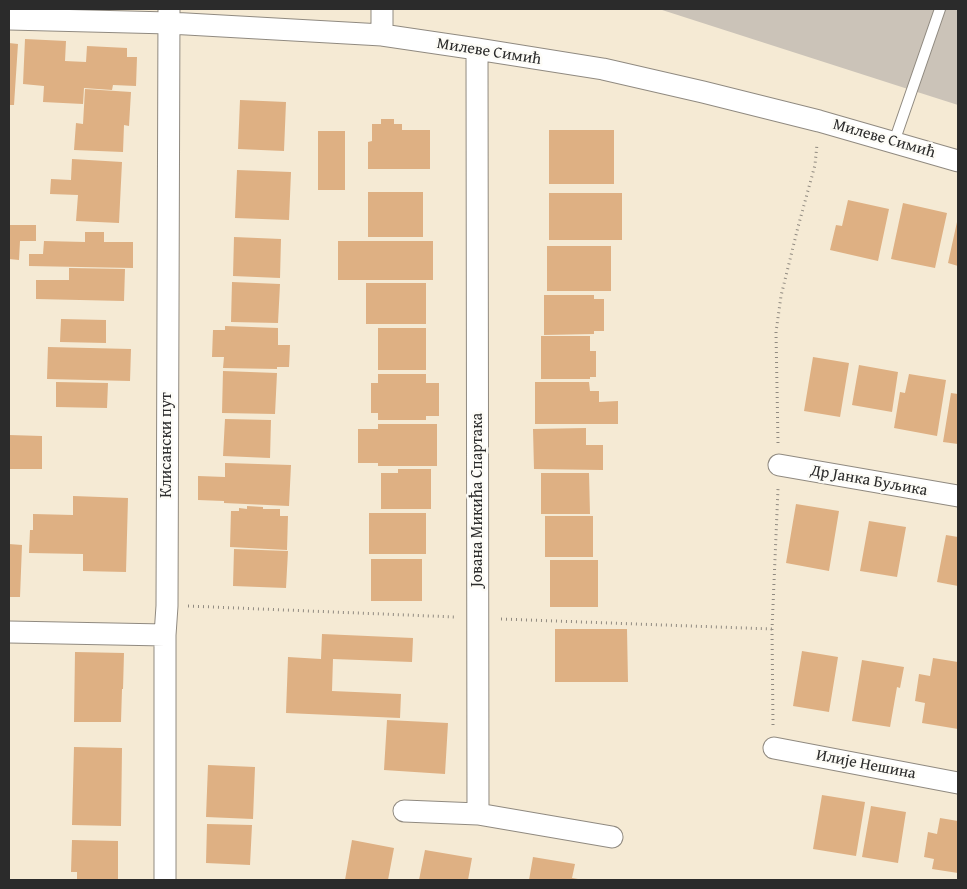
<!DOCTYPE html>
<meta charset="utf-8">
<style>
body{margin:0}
#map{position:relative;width:967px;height:889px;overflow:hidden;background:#f5ead4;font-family:"Gentium Book Plus",serif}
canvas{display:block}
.frame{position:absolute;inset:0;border:10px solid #2b2b2b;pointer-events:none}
</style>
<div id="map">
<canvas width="967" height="889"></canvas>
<div class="frame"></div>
</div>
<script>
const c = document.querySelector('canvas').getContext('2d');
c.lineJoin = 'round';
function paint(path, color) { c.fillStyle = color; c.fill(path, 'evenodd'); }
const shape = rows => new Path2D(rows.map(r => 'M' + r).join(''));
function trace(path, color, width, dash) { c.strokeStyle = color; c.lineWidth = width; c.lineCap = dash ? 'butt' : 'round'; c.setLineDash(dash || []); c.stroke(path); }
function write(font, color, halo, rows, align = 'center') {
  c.font = font + ' "Gentium Book Plus",serif'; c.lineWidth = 5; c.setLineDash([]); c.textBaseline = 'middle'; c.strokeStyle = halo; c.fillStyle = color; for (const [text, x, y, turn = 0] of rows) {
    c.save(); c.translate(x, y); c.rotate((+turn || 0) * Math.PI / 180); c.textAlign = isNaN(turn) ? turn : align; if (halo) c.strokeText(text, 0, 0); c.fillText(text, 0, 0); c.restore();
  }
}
paint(shape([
 [659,9,958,9,958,105,911,90]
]), '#cbc3b8');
paint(shape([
 [25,39,66,41,65,61,86,62,87,46,127,48,127,57,137,57,136,86,113,85,112,90,84,88,83,104,43,102,44,86,23,84],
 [9,43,18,44,14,105,9,105],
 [85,89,131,92,129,126,124,125,123,152,74,150,76,123,83,124],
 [240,100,286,102,284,151,238,149],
 [381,119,394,119,394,124,402,124,402,130,430,130,430,169,368,169,368,142,372,141,372,124,381,124],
 [549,130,614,130,614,184,549,184],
 [318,131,345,131,345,190,318,190],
 [72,159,122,162,119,223,76,221,78,195,50,194,51,179,71,180],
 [237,170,291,172,289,220,235,218],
 [368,192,423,192,423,237,368,237],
 [549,193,622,193,622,240,549,240],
 [848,200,889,209,878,261,830,250,836,225,842,226],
 [903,203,947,213,935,268,891,259],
 [957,222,958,222,958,266,948,263],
 [9,225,36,225,36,241,20,241,19,260,9,259],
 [85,232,104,232,104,242,133,242,133,268,29,266,29,254,43,254,44,241,85,242],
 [234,237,281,239,280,278,233,276],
 [338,241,433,241,433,280,338,280],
 [547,246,611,246,611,291,547,291],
 [69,268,125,269,124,301,36,299,36,280,69,280],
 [232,282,280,284,278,323,231,322],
 [366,283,426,283,426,324,366,324],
 [544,295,594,295,594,299,604,299,604,331,594,331,594,334,544,335],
 [61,319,106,320,106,343,60,342],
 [225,326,278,328,278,345,290,345,289,367,277,367,277,369,223,368,224,357,212,357,213,330,225,330],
 [378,328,426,328,426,370,378,370],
 [541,336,590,336,590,351,596,351,596,377,590,377,590,379,541,379],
 [48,347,131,349,130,381,47,379],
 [813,357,849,363,840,417,804,411],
 [859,365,898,372,892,412,852,405],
 [223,371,277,373,275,414,222,413],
 [378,374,426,374,426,383,439,383,439,416,426,416,426,420,378,420,378,413,371,413,371,383,378,383],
 [909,374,946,380,937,436,894,428,900,392,905,393],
 [56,382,108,383,107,408,56,407],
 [535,382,589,382,590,391,599,391,599,402,618,401,618,424,535,424],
 [951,393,958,394,958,444,943,442],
 [225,419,271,420,270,458,223,456],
 [378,424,437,424,437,466,378,466,378,463,358,463,358,429,378,429],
 [586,428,586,445,603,445,603,470,534,469,533,429],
 [9,435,42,436,42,469,9,469],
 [225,463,291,465,289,506,224,503,224,501,198,500,198,476,225,477],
 [398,469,431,469,431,509,381,509,381,473,398,473],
 [541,473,589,473,590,514,541,514],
 [73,496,128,498,126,572,83,571,83,554,29,553,30,530,33,530,33,514,73,515],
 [796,504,839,511,829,571,786,563],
 [247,506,263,507,263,509,280,509,280,516,288,516,287,550,230,547,231,511,239,511,239,508,247,509],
 [369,513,426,513,426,554,369,554],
 [545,516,593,516,593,557,545,557],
 [869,521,906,527,897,577,860,571],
 [946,535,958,537,958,586,937,582],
 [9,544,22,545,20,597,9,597],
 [234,549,288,551,286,588,233,586],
 [371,559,422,559,422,601,371,601],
 [550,560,598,560,598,607,550,607],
 [555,629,627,629,628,682,555,682],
 [322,634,413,638,412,662,333,659,332,691,401,694,400,718,286,713,288,657,321,659],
 [802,651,838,657,829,712,793,706],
 [75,652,124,653,123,689,122,689,121,722,74,722],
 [933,658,958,662,958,729,922,723,925,703,915,701,919,674,930,676],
 [862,660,904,667,900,688,897,687,890,727,852,721],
 [387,720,448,723,445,774,384,770],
 [74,747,122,748,121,826,72,825],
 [208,765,255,767,253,819,206,817],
 [822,795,865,802,856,856,813,849],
 [871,806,906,812,898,863,862,857],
 [940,818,958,821,958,873,932,869,934,859,924,857,928,832,937,834],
 [207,824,252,825,250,865,206,863],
 [72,840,118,841,118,880,77,880,77,872,71,872],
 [352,840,394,848,388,880,345,880],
 [425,850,472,858,468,880,419,880],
 [533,857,575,864,572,878,578,879,578,880,529,880]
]), '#deb083');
const service = shape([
 [894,142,940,9]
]);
const minor = shape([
 [9,19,169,23,382,35,477,49,603,69,703,92,819,121,958,161],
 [382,35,382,9],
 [477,49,478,814,612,837],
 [779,465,958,496],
 [9,632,165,635],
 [774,748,958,783],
 [404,811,478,814],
 [165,880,165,635,167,606,169,9]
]);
trace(service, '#908a80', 12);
trace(minor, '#908a80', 23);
trace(shape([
 [778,443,776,332,781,296,798,227,815,165,817,144],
 [188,606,455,617],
 [501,619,772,629],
 [773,725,772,629,778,489]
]), '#908a80', 3, [1, 4]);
trace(service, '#fff', 10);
trace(minor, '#fff', 21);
write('16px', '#2b2b2b', '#fdfcf7', [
 ["Милеве Симић",489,52,9],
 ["Милеве Симић",884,139,16],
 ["Клисански пут",167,445,-90],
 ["Др Јанка Буљика",869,481,10],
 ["Јована Микића Спартака",478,500,-90],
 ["Илије Нешина",866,765,11]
]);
</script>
